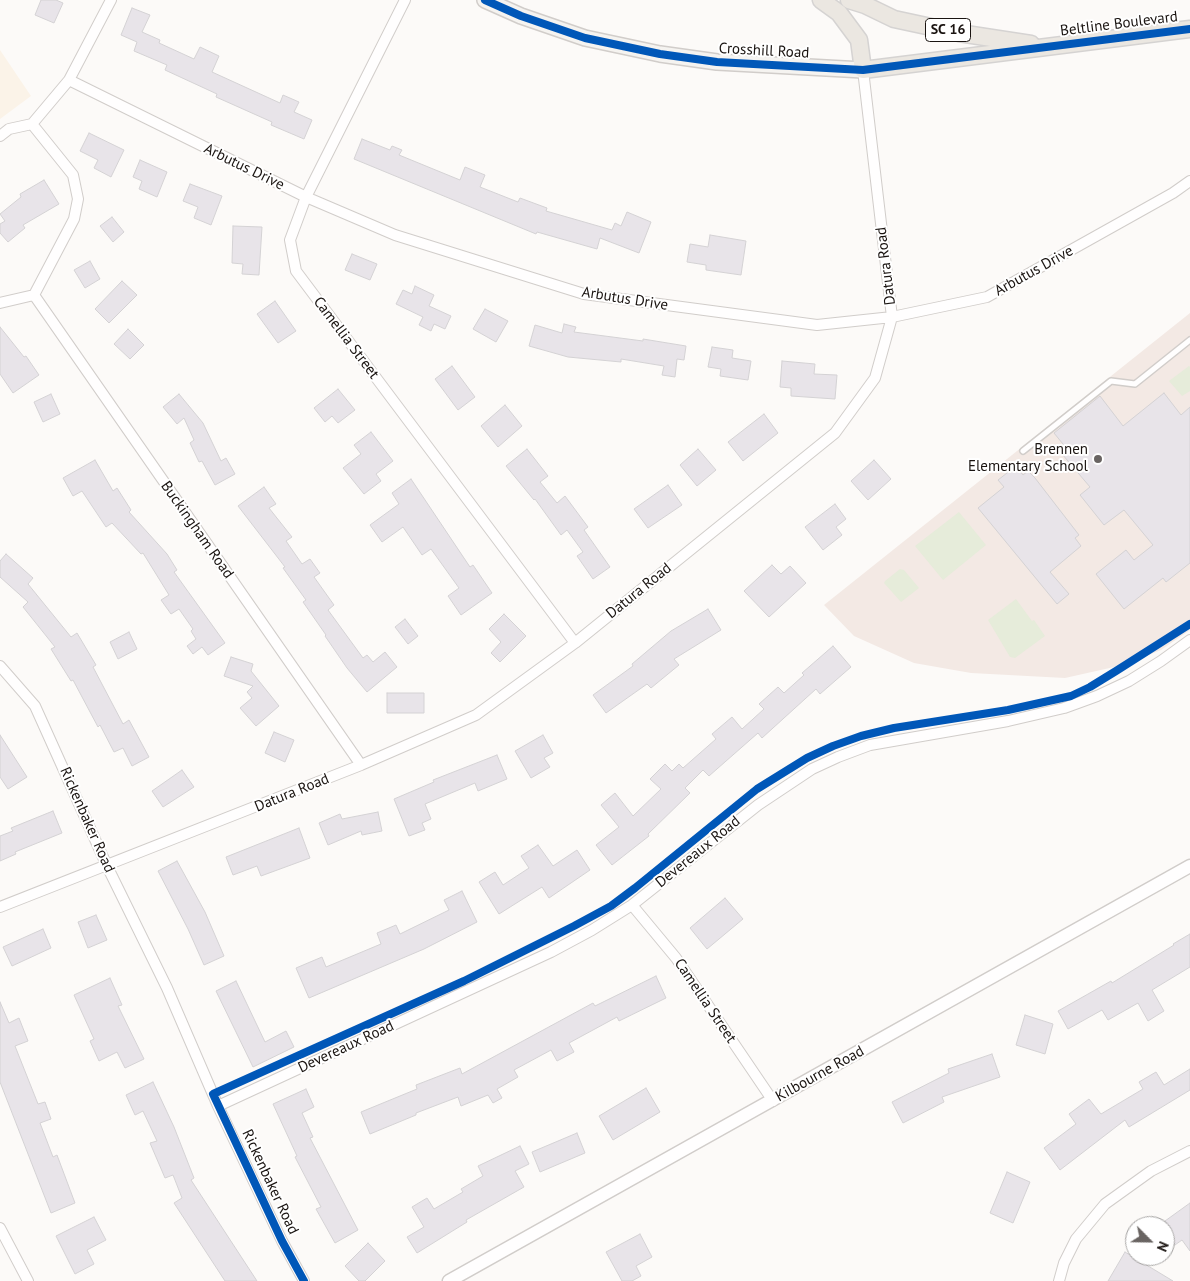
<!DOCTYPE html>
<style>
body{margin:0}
#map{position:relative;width:1190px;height:1281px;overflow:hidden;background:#fcfaf8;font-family:"PT Sans",sans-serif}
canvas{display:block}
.north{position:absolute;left:1125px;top:1216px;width:50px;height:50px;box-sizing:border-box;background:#fff;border:1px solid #a3a1a0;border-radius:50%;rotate:113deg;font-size:14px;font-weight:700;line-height:20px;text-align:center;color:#1a1411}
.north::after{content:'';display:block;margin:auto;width:18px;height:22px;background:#696462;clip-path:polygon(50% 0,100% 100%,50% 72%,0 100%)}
</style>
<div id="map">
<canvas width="1190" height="1281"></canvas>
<div class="north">N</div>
</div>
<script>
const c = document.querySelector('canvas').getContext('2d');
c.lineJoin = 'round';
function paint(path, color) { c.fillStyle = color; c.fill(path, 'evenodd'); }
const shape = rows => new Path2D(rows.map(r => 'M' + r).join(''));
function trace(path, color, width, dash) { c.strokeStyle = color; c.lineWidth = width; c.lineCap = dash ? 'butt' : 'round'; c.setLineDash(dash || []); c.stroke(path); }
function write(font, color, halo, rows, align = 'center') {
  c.font = font + ' "PT Sans",sans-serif'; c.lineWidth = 4; c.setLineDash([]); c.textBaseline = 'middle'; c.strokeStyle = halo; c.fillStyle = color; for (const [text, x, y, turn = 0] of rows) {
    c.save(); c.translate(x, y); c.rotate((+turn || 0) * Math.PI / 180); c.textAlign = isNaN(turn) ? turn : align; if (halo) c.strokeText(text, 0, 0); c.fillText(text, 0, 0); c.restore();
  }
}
paint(shape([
 [0,50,31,96,0,119]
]), '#fbf3e8');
paint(shape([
 [1190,313,1190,630,1161,650,1123,665,1065,678,971,673,914,663,854,636,824,605]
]), '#f3e9e4');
paint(shape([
 [1189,366,1190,367,1190,391,1182,396,1169,381],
 [959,512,986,545,943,580,915,546],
 [900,569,904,570,919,588,901,602,884,583,885,581],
 [1016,599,1032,621,1034,620,1045,636,1015,658,1010,657,988,620]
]), '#e6ecda');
const building = shape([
 [41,0,56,0,63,3,54,23,35,15,41,0],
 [132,8,150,15,142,32,160,40,159,43,194,59,200,47,219,56,212,72,280,103,283,95,299,102,294,112,312,120,304,139,271,125,272,122,216,97,217,94,165,70,167,65,134,51,137,42,121,35,132,8],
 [89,133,124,150,111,177,94,168,98,160,80,151,89,133],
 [362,139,390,150,392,146,402,150,399,155,460,180,465,167,485,175,480,187,518,202,520,198,547,208,546,211,612,230,615,223,621,226,627,212,651,222,639,253,600,238,597,249,537,232,536,234,354,159,362,139],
 [140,160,167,172,157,197,139,189,142,181,133,177,140,160],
 [44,180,59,204,23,225,25,228,8,242,0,233,0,224,5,221,0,214,21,197,20,194,44,180],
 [190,184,222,196,211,225,194,218,198,207,183,201,190,184],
 [112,217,124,232,113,242,100,226,112,217],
 [233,226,262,227,259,275,242,274,243,264,232,263,233,226],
 [710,235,746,241,741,275,706,270,706,265,687,262,690,244,708,247,710,235],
 [352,254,377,264,370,280,345,270,352,254],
 [90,261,100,279,85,288,74,270,90,261],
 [122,281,137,295,109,323,95,309,122,281],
 [415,286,434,295,429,306,451,316,445,329,434,324,431,331,419,325,423,317,396,304,403,290,412,294,415,286],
 [275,301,296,331,278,343,257,314,275,301],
 [485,309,508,321,496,342,473,329,485,309],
 [564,324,576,327,574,332,643,341,643,339,686,346,684,360,677,359,675,377,662,375,664,366,621,359,621,362,568,357,529,346,535,325,562,333,564,324],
 [0,327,24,357,26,356,39,375,13,393,0,374,0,327],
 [128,329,144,345,130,359,114,344,128,329],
 [712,347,733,350,732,358,751,361,748,380,720,376,721,369,708,367,712,347],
 [782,361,815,364,814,374,837,375,835,399,791,396,791,388,780,387,782,361],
 [452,366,475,397,458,410,435,379,452,366],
 [338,389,355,410,338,423,332,416,325,422,314,408,338,389],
 [1164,393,1181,415,1190,407,1190,563,1166,582,1163,578,1124,609,1096,574,1126,550,1134,560,1153,545,1124,510,1104,525,1080,495,1090,487,1062,454,1067,449,1054,433,1100,396,1123,426,1164,393],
 [51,394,60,414,43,422,34,402,51,394],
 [179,394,203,423,221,461,226,458,235,474,215,485,202,461,199,462,190,443,194,440,184,418,177,424,163,407,179,394],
 [505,405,522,426,498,447,481,426,505,405],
 [764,414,778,433,743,461,728,442,764,414],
 [371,432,393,461,376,474,381,481,364,494,343,468,361,454,354,445,371,432],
 [527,449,548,476,540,482,557,503,565,496,588,527,584,530,610,567,593,579,577,556,583,552,567,530,561,535,535,499,534,500,506,466,527,449],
 [698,449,716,470,697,486,680,465,698,449],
 [95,460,113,491,117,488,131,510,129,512,167,554,177,570,174,572,225,643,208,655,202,647,193,654,187,646,196,639,191,631,193,629,179,609,171,614,161,600,169,595,143,553,141,554,112,523,106,527,82,491,73,496,63,478,95,460],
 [874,460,891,479,868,500,851,481,874,460],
 [1016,466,1023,475,1028,471,1035,478,1079,535,1075,538,1081,546,1050,572,1069,594,1057,604,978,508,1004,487,998,480,1016,466],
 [411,479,470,567,473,565,492,593,461,615,448,596,459,588,431,549,422,555,403,527,382,542,370,525,399,504,392,493,411,479],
 [668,485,682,505,648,528,634,509,668,485],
 [264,487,276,504,269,508,292,537,286,541,302,564,310,559,320,573,314,577,334,605,328,610,363,658,367,655,373,662,385,652,397,667,367,692,347,668,325,636,326,635,303,602,306,600,283,568,285,567,238,506,264,487],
 [835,504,846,519,836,527,842,535,823,550,805,527,835,504],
 [6,554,33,578,28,584,71,637,77,633,96,665,93,667,123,724,129,720,149,757,132,766,123,748,114,752,100,725,98,727,73,680,71,681,51,649,55,647,23,607,28,602,0,577,0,561,6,554],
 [772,565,781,574,790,566,806,583,769,617,744,591,772,565],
 [708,609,721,630,674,659,679,665,651,688,647,684,606,713,593,695,633,666,632,664,671,631,708,609],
 [504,614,526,636,500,662,491,653,501,642,489,629,504,614],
 [405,619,418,636,408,644,395,627,405,619],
 [129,632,137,649,118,659,110,642,129,632],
 [833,646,851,667,820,694,816,689,762,738,758,733,709,776,703,770,685,788,690,793,648,834,649,836,612,865,596,845,619,827,601,805,615,793,633,816,661,789,650,779,665,764,672,771,679,764,683,768,716,739,712,734,732,717,742,729,764,709,759,704,778,687,784,693,804,675,802,673,833,646],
 [231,657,253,664,251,671,279,706,256,726,240,708,252,698,247,692,253,686,224,676,231,657],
 [387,693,424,693,424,713,387,713,387,693],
 [274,732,294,740,285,762,265,753,274,732],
 [0,735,27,777,8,789,0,777,0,735],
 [543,735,553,753,544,758,550,767,531,778,515,751,543,735],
 [497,755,507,779,478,791,475,783,425,804,431,819,422,823,425,830,409,836,394,799,434,782,433,780,497,755],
 [182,770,194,787,163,807,152,791,182,770],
 [53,811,62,833,15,852,16,854,0,861,0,836,13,831,11,828,53,811],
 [378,812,382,831,362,835,361,831,328,845,319,823,340,814,342,819,378,812],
 [299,828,310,858,261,876,257,866,233,875,226,857,299,828],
 [538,845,553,866,577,850,590,870,549,898,542,887,499,914,479,882,495,872,503,885,529,868,521,856,538,845],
 [177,861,205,912,224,956,204,965,188,929,158,871,177,861],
 [462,891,477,922,424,949,309,998,296,968,322,957,326,967,381,944,377,933,396,925,400,934,449,910,444,900,462,891],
 [725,898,743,919,707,949,690,928,725,898],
 [96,915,107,940,88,948,78,922,96,915],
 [43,929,51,948,12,966,3,947,43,929],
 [1190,934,1190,967,1152,990,1164,1011,1148,1021,1138,1003,1108,1020,1102,1010,1068,1029,1058,1011,1111,981,1112,983,1174,945,1173,944,1190,934],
 [656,976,666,998,619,1021,617,1017,569,1043,574,1052,557,1061,551,1050,514,1070,518,1077,497,1089,502,1098,493,1103,488,1095,461,1106,458,1097,416,1113,416,1115,370,1134,361,1112,417,1089,416,1085,460,1068,462,1074,593,1003,595,1006,656,976],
 [110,978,122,1005,118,1006,144,1059,125,1068,117,1052,99,1061,90,1041,94,1039,74,995,110,978],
 [236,981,265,1042,286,1031,294,1047,253,1067,216,991,236,981],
 [0,1002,9,1023,19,1018,28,1041,15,1046,38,1104,45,1102,51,1119,40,1123,53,1157,57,1155,75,1203,51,1213,0,1082,0,1002],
 [1025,1015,1053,1024,1045,1054,1016,1045,1025,1015],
 [992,1054,1000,1077,942,1097,944,1102,903,1123,892,1102,949,1073,948,1069,992,1054],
 [1190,1069,1190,1090,1129,1127,1125,1120,1060,1170,1044,1148,1076,1124,1069,1114,1089,1099,1101,1114,1143,1089,1139,1082,1156,1072,1164,1085,1190,1069],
 [153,1082,174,1127,194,1178,191,1180,257,1281,225,1281,174,1203,182,1198,173,1175,165,1178,150,1143,157,1141,143,1111,135,1115,126,1095,153,1082],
 [646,1088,660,1112,613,1140,599,1116,646,1088],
 [306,1089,314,1107,302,1113,313,1137,310,1138,358,1230,335,1243,316,1209,321,1207,295,1157,297,1156,273,1104,306,1089],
 [577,1133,585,1153,540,1172,532,1152,577,1133],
 [520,1146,529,1164,515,1171,524,1187,466,1220,467,1222,417,1253,407,1237,424,1227,412,1207,427,1198,434,1209,463,1192,461,1189,483,1176,478,1166,520,1146],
 [1007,1172,1030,1182,1013,1223,990,1213,1007,1172],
 [1190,1203,1190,1251,1182,1240,1165,1252,1165,1221,1190,1203],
 [94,1217,106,1240,87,1250,94,1264,75,1274,56,1236,94,1217],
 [640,1234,652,1257,636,1266,641,1276,632,1281,622,1281,606,1252,640,1234],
 [368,1243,385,1261,365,1281,359,1281,345,1266,368,1243],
 [1125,1252,1173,1281,1108,1281,1125,1252]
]);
paint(building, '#e8e4e9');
trace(building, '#d4d2d4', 1);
const service = shape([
 [1023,451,1111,381,1135,384,1190,340]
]);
const minor = shape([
 [405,0,306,197,290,240,296,271,575,643],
 [69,80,306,197,395,235,584,294,817,325,892,317,987,297,1173,193,1190,181],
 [0,136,9,129,32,124,69,80,111,0],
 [34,295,361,765],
 [0,303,34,295,74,219,78,199,73,175,32,124],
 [0,666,35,706,107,866,167,988,218,1106,282,1241,304,1281],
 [632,905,676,958,773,1101],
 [0,907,361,765,476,715,575,643,835,433,875,378,892,317,863,70],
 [218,1106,551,952,592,930,632,905,758,805,812,769,838,757,870,745,1008,721,1064,708,1097,696,1129,681,1161,661,1190,640],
 [0,1228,28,1281],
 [1059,1281,1064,1263,1076,1239,1105,1204,1151,1171,1190,1151]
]);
const tertiary = shape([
 [449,1281,1190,866]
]);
const secondary = shape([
 [485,0,521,16,585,38,660,54,717,62,863,70]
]);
const primary = shape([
 [821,0,839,13,859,40,863,70,1190,29],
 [849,0,865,5,894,19,959,33,1031,44]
]);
trace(service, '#d1cdca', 8);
trace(minor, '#d1cdca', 12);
trace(tertiary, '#d1cdca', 15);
trace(secondary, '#d1cdca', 18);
trace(primary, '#d5d3d2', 19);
trace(service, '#fffefe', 5);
trace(minor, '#fffefe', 10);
trace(tertiary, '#fffefe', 12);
trace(secondary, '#f5f3f0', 15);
trace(primary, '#ebe7e1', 16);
trace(shape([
 [485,0,521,16,585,38,660,54,717,62,863,70,1190,29],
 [304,1281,282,1241,213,1094,464,981,574,926,611,906,635,888,757,789,807,758,833,746,861,736,894,728,1008,710,1071,696,1090,687,1116,671,1190,624]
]), '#0057b8', 8);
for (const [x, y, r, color] of [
 [1098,459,5,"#696462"]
]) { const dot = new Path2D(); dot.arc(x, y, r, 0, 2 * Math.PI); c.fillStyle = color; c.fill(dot); trace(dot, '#fff', 2); }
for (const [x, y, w] of [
 [948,30,45]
]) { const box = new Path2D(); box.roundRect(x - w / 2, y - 11.5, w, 23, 4); c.fillStyle = '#fff'; c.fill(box); trace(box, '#1a1411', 1); }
write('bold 14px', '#1a1411', null, [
 ["SC 16",948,30]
]);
write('15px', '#1a1411', '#fff', [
 ["Beltline Boulevard",1119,24,-7],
 ["Crosshill Road",764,51,3],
 ["Arbutus Drive",244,167,26],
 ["Datura Road",886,266,-97],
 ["Arbutus Drive",1034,271,-29],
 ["Arbutus Drive",625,299,9],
 ["Camellia Street",346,338,53],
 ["Buckingham Road",197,530,55],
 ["Datura Road",639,591,-39],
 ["Datura Road",292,793,-22],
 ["Rickenbaker Road",87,820,66],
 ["Devereaux Road",698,852,-39],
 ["Camellia Street",705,1001,56],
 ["Devereaux Road",346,1047,-25],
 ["Kilbourne Road",820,1074,-29],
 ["Rickenbaker Road",270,1182,65]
]);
write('15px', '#1a1411', '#fff', [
 ["Brennen",1088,450],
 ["Elementary School",1088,467]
], 'right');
</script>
